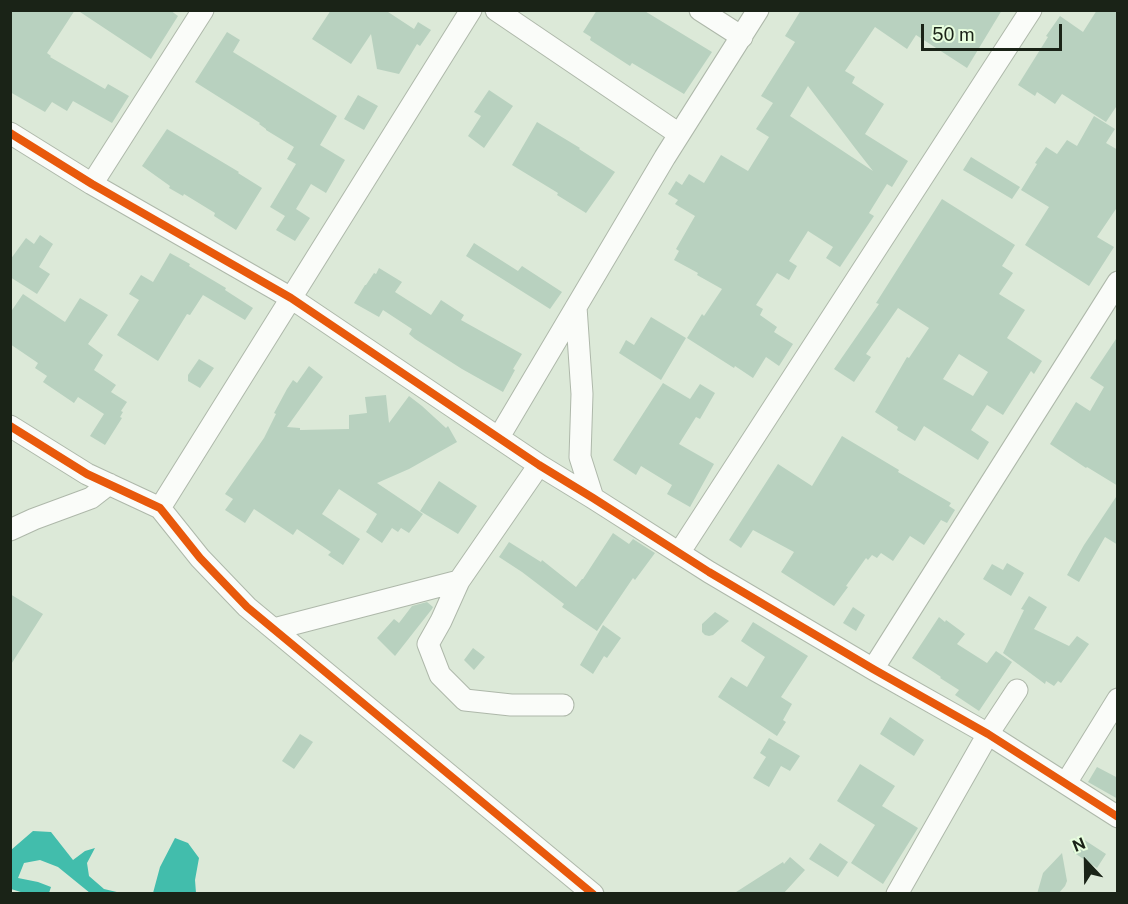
<!DOCTYPE html>
<style>
body{margin:0}
#map{position:relative;width:1128px;height:904px;overflow:hidden;background:#dce9d8;font-family:"Public Sans",sans-serif}
canvas{display:block}
.frame{position:absolute;inset:0;border:12px solid #1a2317;pointer-events:none}
.north{position:absolute;left:1056px;top:832px;width:60px;height:60px;-webkit-text-stroke:4px #e7fede;paint-order:stroke;rotate:338deg;font-size:16px;font-weight:700;line-height:24px;text-align:center;color:#1a2317}
.north::after{content:'';display:block;margin:auto;width:21px;height:27px;background:#1a2317;clip-path:polygon(50% 0,100% 100%,50% 72%,0 100%)}
.scale{position:absolute;left:921px;top:24px;width:141px;height:27px;box-sizing:border-box;border:3px solid #1a2317;border-top:0;padding-left:8px;font-size:18px;line-height:21px;white-space:nowrap;color:#1a2317;-webkit-text-stroke:4px #e7fede;paint-order:stroke}
</style>
<div id="map">
<canvas width="1128" height="904"></canvas>
<div class="frame"></div>
<div class="north">N</div>
<div class="scale">50 m</div>
</div>
<script>
const c = document.querySelector('canvas').getContext('2d');
c.lineJoin = 'round';
function paint(path, color) { c.fillStyle = color; c.fill(path, 'evenodd'); }
const shape = rows => new Path2D(rows.map(r => 'M' + r).join(''));
function trace(path, color, width, dash) { c.strokeStyle = color; c.lineWidth = width; c.lineCap = dash ? 'butt' : 'round'; c.setLineDash(dash || []); c.stroke(path); }
paint(shape([
 [33,831,51,832,73,860,85,851,95,848,87,863,89,876,104,889,121,893,90,893,58,867,40,860,24,863,18,878,38,882,51,887,49,893,24,893,11,889,11,850],
 [175,838,188,843,199,858,195,880,196,893,153,893,160,867]
]), '#42bdac');
paint(shape([
 [10,10,75,10,47,53,51,56,50,57,105,89,108,84,129,96,112,123,73,101,67,111,52,102,45,112,10,92],
 [77,10,170,10,178,16,151,59],
 [331,10,385,10,414,29,418,22,431,30,420,46,417,44,399,74,377,69,371,34,351,64,312,39],
 [597,10,643,10,712,52,684,94,632,63,630,66,590,40,591,37,583,32],
 [801,10,1002,10,967,68,916,35,907,49,875,27,845,71,855,77,852,83,884,104,865,134,908,161,892,187,887,184,869,213,874,216,840,267,826,258,833,247,808,231,789,261,797,266,789,280,777,273,756,305,763,309,760,315,777,327,774,332,793,344,779,366,766,357,753,378,735,366,734,368,687,338,702,314,704,316,722,289,697,275,698,273,674,260,679,251,676,249,695,216,675,204,678,200,668,194,676,181,682,185,689,174,704,183,721,155,748,171,769,137,756,129,773,103,761,96,795,42,785,36],
 [808,86,855,148,873,171,790,116],
 [1097,10,1118,10,1118,104,1106,122,1062,94,1055,104,1037,92,1035,96,1018,85,1048,37,1046,36,1060,16,1083,32],
 [227,32,240,40,233,52,337,116,320,145,345,160,326,193,311,184,296,209,310,218,295,241,276,230,285,216,270,207,296,164,287,159,294,147,266,130,266,129,259,124,260,123,195,82],
 [489,90,513,106,484,148,468,136,481,116,474,112],
 [358,95,378,106,364,130,344,119],
 [1094,116,1115,129,1106,143,1118,150,1118,206,1097,237,1114,247,1089,286,1025,245,1049,207,1021,190,1037,164,1035,163,1046,147,1057,154,1067,140,1077,146],
 [537,122,580,148,579,149,615,172,586,213,557,195,558,193,512,165],
 [167,129,239,172,238,173,262,188,236,230,214,216,215,213,184,194,183,196,169,188,170,186,142,166],
 [971,157,1020,187,1012,199,963,170],
 [942,199,1015,245,1002,266,1013,273,999,294,1025,310,1007,338,1042,361,1034,374,1031,371,1003,415,987,405,971,430,989,442,978,460,924,426,915,441,897,430,898,427,875,412,907,357,909,358,929,328,898,308,866,354,871,357,854,382,834,369,879,304,876,303],
 [959,354,988,372,973,396,943,379],
 [40,235,53,244,39,267,50,274,37,294,10,277,10,260,26,238,34,244],
 [474,243,518,271,522,266,562,292,550,309,466,256],
 [170,253,190,264,189,266,226,288,225,290,253,308,245,320,203,295,190,315,187,314,158,361,117,335,139,300,129,294,141,275,153,282],
 [379,268,402,282,395,292,431,315,441,300,464,315,461,320,522,354,513,369,515,370,503,392,462,369,415,339,409,334,412,329,383,310,379,317,354,303,365,285,366,285,374,273,376,274],
 [23,294,65,322,80,298,108,315,88,344,103,355,94,370,116,385,111,392,127,402,121,411,123,412,120,417,122,418,105,445,90,436,104,414,78,397,74,403,43,382,47,376,35,368,38,363,10,344,10,313],
 [651,317,686,338,661,380,619,353,626,340,634,345],
 [1118,336,1118,486,1087,467,1086,468,1050,444,1076,402,1090,411,1104,387,1090,378],
 [199,359,214,368,200,388,188,381,188,375],
 [309,366,323,377,287,427,300,428,300,430,349,429,349,415,367,413,365,397,386,395,389,423,409,396,422,406,446,428,448,426,457,442,409,469,377,483,423,514,409,533,401,528,398,532,392,528,382,543,366,532,377,514,339,489,322,514,360,539,343,565,328,555,331,552,297,529,293,535,254,509,245,523,225,510,233,499,225,494,264,438,276,414,274,413,287,389,293,380,297,383],
 [663,383,690,399,700,384,715,393,700,419,696,417,679,444,714,464,690,507,667,494,672,485,641,466,636,475,613,460],
 [842,436,899,470,898,472,951,503,949,506,955,510,947,523,941,520,924,545,910,536,893,561,881,553,877,558,872,555,868,560,866,558,846,586,848,587,834,606,781,572,794,552,753,530,741,548,729,540,778,464,812,486],
 [439,481,477,506,458,534,420,511],
 [1118,494,1118,545,1105,537,1079,582,1067,575,1084,545],
 [613,533,629,544,633,539,655,553,635,580,633,578,597,631,562,607,564,604,522,572,499,557,509,542,541,562,542,560,576,587,582,579,583,579],
 [1007,563,1024,573,1011,596,983,579,992,564,1003,570],
 [10,594,43,614,10,666],
 [1029,596,1047,607,1034,629,1069,646,1077,636,1089,644,1061,683,1058,681,1054,686,1046,681,1045,684,1003,653,1024,610,1021,609],
 [427,602,433,607,432,609,395,656,377,638,394,619,399,623,412,606],
 [853,607,865,615,856,631,843,623],
 [715,612,729,621,713,635,709,636,705,635,702,632,702,624],
 [939,617,945,622,946,620,965,634,957,644,987,663,996,651,1012,662,979,711,955,695,959,690,940,678,941,677,912,658],
 [753,622,808,656,781,697,792,704,783,720,786,722,777,736,718,697,731,677,747,687,765,657,741,641],
 [603,625,621,638,607,658,604,656,593,674,580,665],
 [473,648,485,657,474,670,464,660],
 [890,717,924,740,914,756,880,734],
 [300,734,313,742,294,769,282,761],
 [769,738,800,756,790,771,781,766,769,787,753,778,766,757,760,753],
 [860,764,895,786,882,806,918,828,883,884,851,863,875,825,837,801],
 [1097,767,1118,778,1118,799,1088,782],
 [1083,839,1106,854,1097,868,1073,852],
 [820,843,848,862,838,877,809,859],
 [1062,853,1067,881,1065,886,1058,894,1037,894,1043,873],
 [790,857,805,870,783,894,733,894,783,862,784,864]
]), '#b8d1bf');
const minor = shape([
 [496,10,679,134],
 [700,10,742,37],
 [10,133,92,184,291,298,539,465,593,498,709,572,873,669,988,734,1118,817],
 [92,184,203,10],
 [576,307,582,394,580,457,593,498],
 [10,426,87,474,160,508,200,558,247,607,593,894],
 [499,437,665,157,758,10],
 [160,508,471,10],
 [10,530,34,519,91,498,109,484],
 [679,553,1031,10],
 [459,581,441,621,428,644,440,675,465,700,511,705,563,705],
 [274,629,459,581,539,465],
 [873,669,1118,282],
 [1066,783,1118,699],
 [897,894,988,734,1017,690]
]);
trace(minor, '#aeb8aa', 23);
trace(minor, '#fafcf9', 21);
trace(shape([
 [10,133,92,184,291,298,539,465,593,498,709,572,873,669,988,734,1118,817],
 [10,426,87,474,160,508,200,558,247,607,593,894]
]), '#e8590c', 8);
</script>
